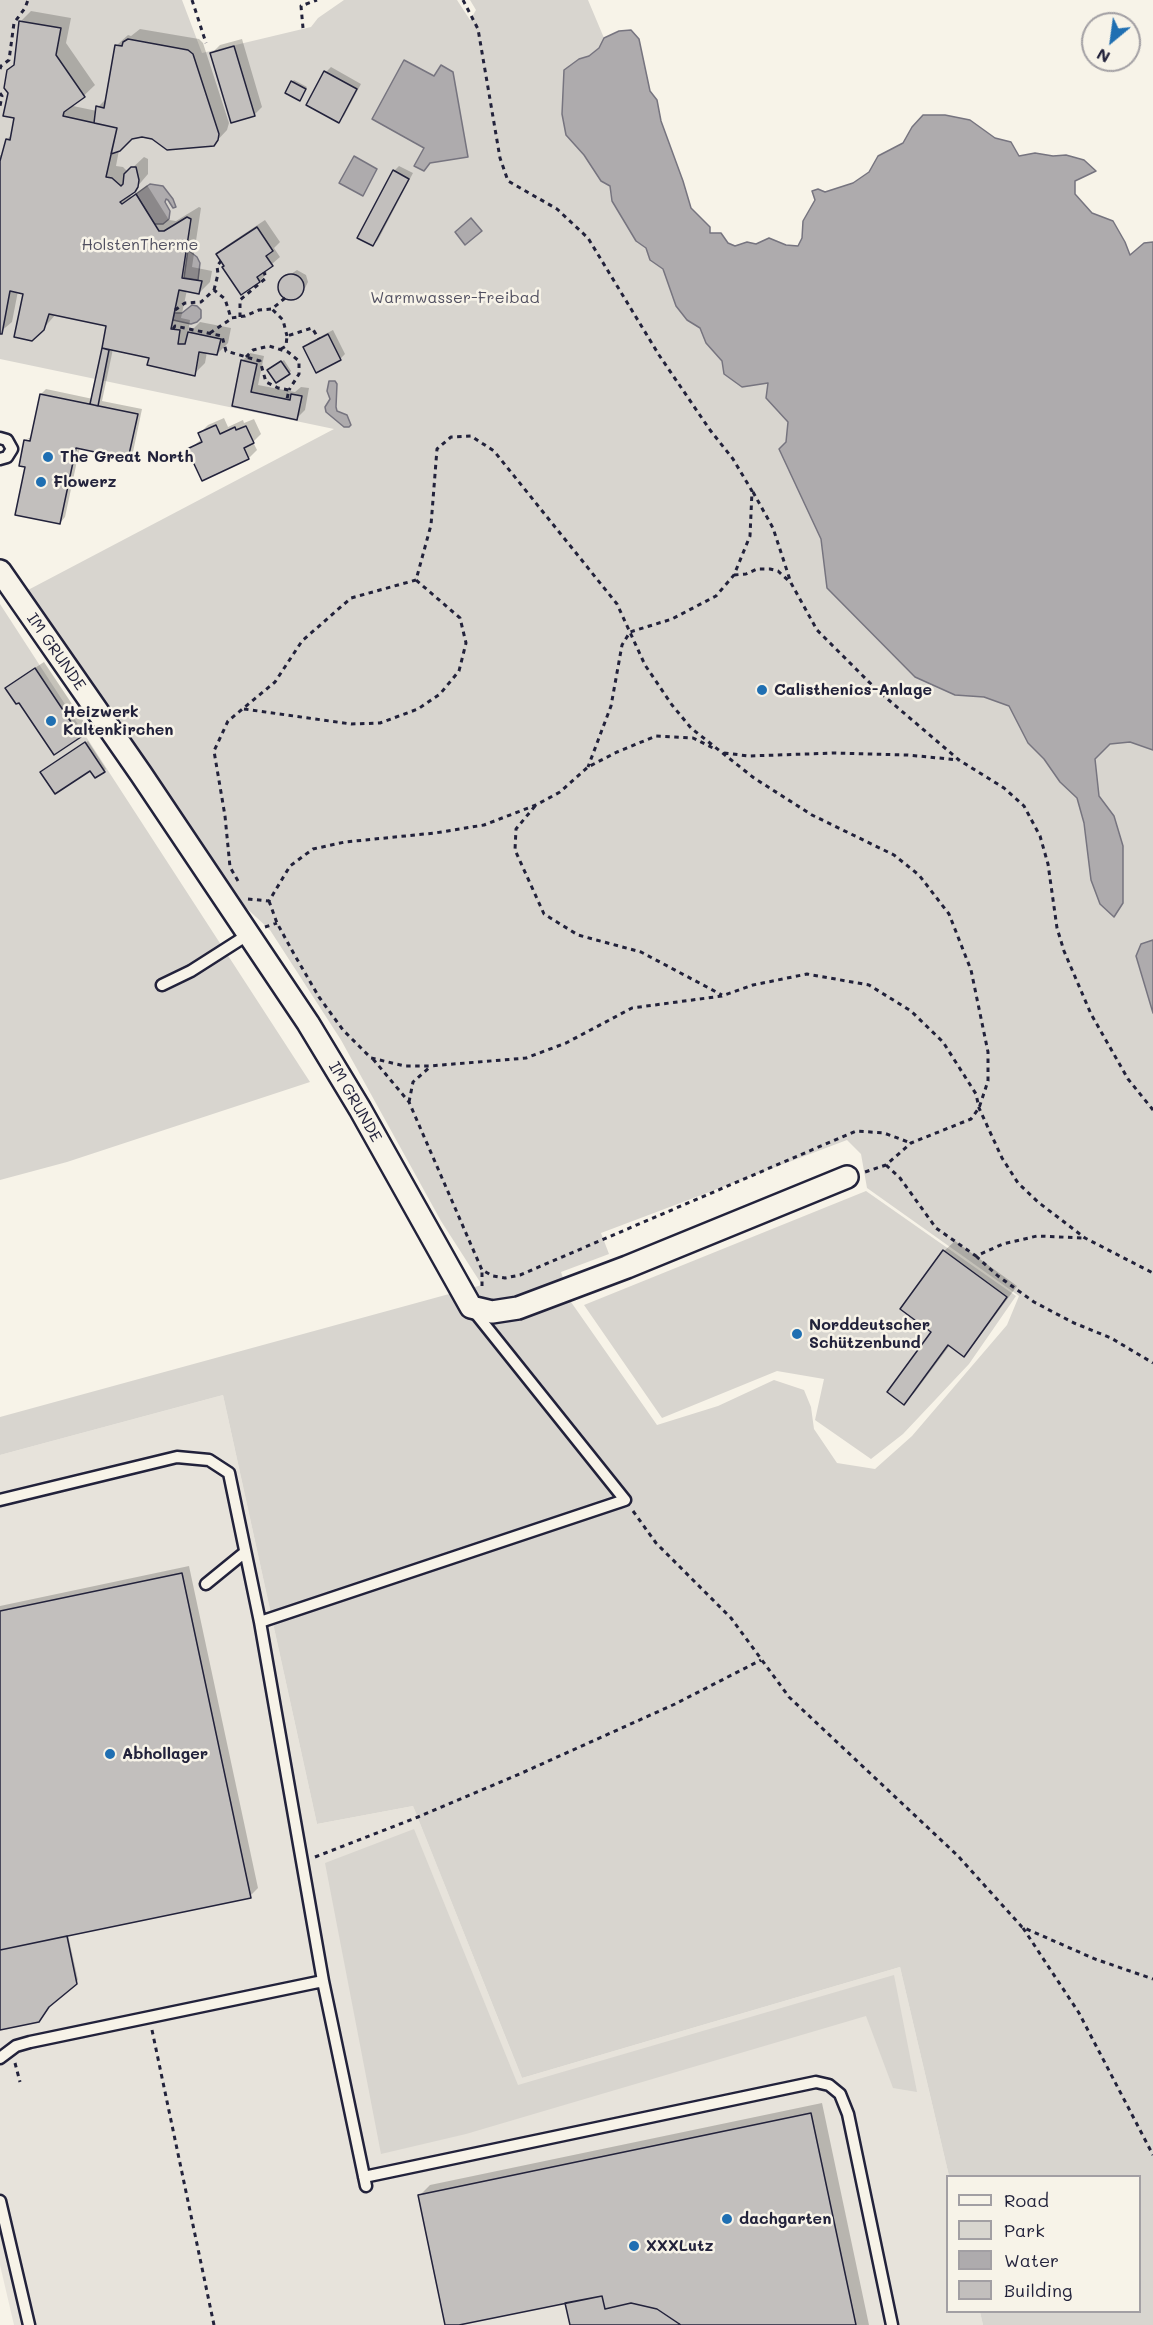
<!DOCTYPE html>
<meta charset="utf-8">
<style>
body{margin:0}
#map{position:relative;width:1153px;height:2325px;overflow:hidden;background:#f7f3e8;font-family:Mali,sans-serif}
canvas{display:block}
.legend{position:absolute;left:946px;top:2175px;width:195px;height:138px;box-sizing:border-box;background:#f7f3e8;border:2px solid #a29fa3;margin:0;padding:8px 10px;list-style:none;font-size:18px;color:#22223b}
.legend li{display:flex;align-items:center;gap:12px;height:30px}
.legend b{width:30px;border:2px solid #a29fa3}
.north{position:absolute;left:1081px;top:12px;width:60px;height:60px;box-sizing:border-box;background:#f7f3e8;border:2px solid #a29fa3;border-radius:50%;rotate:209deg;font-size:16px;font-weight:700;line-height:24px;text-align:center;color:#22223b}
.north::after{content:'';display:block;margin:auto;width:21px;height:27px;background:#1f6fb2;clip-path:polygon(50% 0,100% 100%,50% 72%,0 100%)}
</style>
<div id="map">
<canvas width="1153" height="2325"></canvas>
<ul class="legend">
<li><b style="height:8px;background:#f7f3e8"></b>Road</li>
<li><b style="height:16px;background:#d8d5cf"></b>Park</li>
<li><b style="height:16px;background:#aeabad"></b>Water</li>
<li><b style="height:16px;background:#c2bfbd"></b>Building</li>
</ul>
<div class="north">N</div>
</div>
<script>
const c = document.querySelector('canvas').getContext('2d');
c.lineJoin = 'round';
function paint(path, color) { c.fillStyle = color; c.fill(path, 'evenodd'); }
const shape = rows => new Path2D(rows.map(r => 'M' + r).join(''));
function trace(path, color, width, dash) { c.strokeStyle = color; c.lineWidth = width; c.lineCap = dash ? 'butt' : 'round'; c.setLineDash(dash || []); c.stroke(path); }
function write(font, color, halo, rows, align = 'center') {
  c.font = font + ' Mali,sans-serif'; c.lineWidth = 5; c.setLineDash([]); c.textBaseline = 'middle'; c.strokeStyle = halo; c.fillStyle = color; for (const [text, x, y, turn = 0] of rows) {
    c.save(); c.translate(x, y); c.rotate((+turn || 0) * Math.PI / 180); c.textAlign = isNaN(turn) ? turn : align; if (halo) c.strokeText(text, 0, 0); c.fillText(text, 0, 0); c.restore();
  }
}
paint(shape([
 [223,1395,317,1824,413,1806,522,2078,900,1967,949,2176,948,2312,980,2312,983,2325,14,2325,0,2265,0,1455]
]), '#e7e3db');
paint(shape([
 [0,0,182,0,202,53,311,27,318,18,344,0,457,0,470,20,476,10,470,0,588,0,604,38,599,48,589,56,579,59,566,135,584,155,601,181,610,186,612,201,636,241,646,248,651,260,663,269,687,320,700,328,706,343,722,361,768,383,766,398,788,422,786,442,779,449,821,539,827,588,915,677,955,695,984,697,1009,706,1028,743,1044,759,1060,782,1077,798,1084,823,1091,880,1123,902,1123,846,1114,816,1099,796,1095,759,1110,744,1130,742,1153,750,1153,940,1141,944,1136,956,1153,1013,1153,2325,983,2325,980,2312,1140,2312,1140,2176,949,2176,900,1967,522,2078,413,1806,317,1824,223,1395,0,1455,0,1417,482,1285,441,1221,341,1040,270,930,228,891,28,590,334,429,0,359],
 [847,1140,861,1154,867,1188,1019,1296,1007,1325,912,1436,875,1469,837,1463,814,1429,811,1407,804,1390,774,1380,718,1406,657,1425,571,1302,561,1272,609,1254,601,1233],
 [0,604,310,1082,67,1162,0,1180],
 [866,1191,1016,1296,969,1364,903,1434,871,1459,815,1420,824,1379,777,1371,662,1418,584,1305],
 [414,1829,518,2085,894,1975,917,2092,893,2088,866,2016,466,2134,381,2154,325,1863]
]), '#d8d5cf');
const water = shape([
 [631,30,639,39,650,91,657,100,661,121,683,181,691,208,710,227,710,233,721,233,728,243,735,246,747,242,756,244,769,238,786,245,798,246,802,238,803,221,815,200,812,191,818,189,825,192,853,183,869,172,878,156,903,143,912,127,923,115,945,115,970,120,995,138,1011,142,1019,156,1035,153,1053,156,1066,155,1084,160,1096,171,1075,181,1075,194,1092,213,1113,221,1125,242,1130,255,1144,243,1153,242,1153,750,1130,742,1110,744,1095,759,1099,796,1114,816,1123,846,1123,903,1114,917,1100,904,1091,880,1084,823,1077,798,1060,782,1044,759,1028,743,1009,706,984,697,955,695,915,677,827,588,821,539,779,449,786,442,788,422,766,398,768,383,742,387,724,374,722,361,706,343,700,328,687,320,676,306,663,269,650,260,646,248,636,241,612,201,610,186,601,181,584,155,566,135,562,114,564,70,579,59,589,56,599,48,604,38,619,31,631,30],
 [404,60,434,76,441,65,453,72,468,157,430,163,424,171,414,166,424,148,372,119,404,60],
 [354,156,377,169,363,196,339,183,354,156],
 [150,184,163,186,173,199,176,207,173,208,168,200,166,199,165,202,170,211,169,219,163,224,154,224,136,194,150,184],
 [471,218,482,231,465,245,455,232,471,218],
 [188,250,197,257,200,263,198,280,184,278,188,250],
 [192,305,197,306,201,310,201,318,197,322,191,324,173,320,174,313,182,313,192,305],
 [329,381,335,381,337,384,336,407,337,411,347,415,351,425,349,427,344,427,326,412,325,407,330,399,327,391,329,381],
 [1153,940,1153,1013,1136,956,1141,944,1153,940]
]);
paint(water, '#aeabad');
trace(water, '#76747f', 1.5);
paint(shape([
 [31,11,71,18,66,43,95,85,73,106,97,111,98,107,108,97,117,45,128,35,131,36,140,29,199,39,203,43,229,123,227,130,213,145,136,136,119,150,116,166,123,167,128,172,144,157,148,159,148,174,130,195,131,197,147,185,169,220,176,221,199,207,201,208,192,267,212,271,210,282,199,293,187,290,181,318,190,320,188,334,200,322,231,328,228,343,217,354,207,352,205,363,194,374,150,357,113,349,102,401,142,409,133,452,128,457,80,447,65,517,60,523,27,466,26,440,27,439,27,442,38,441,27,439,33,436,41,394,46,389,93,399,108,325,56,314,43,329,25,293,18,291,12,322,0,332,0,155,3,156,7,139,13,134,16,117,16,63,21,21],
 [242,39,262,107,254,115,212,53,220,45],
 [331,67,361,84,344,116,339,121,326,72],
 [294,80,307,87,301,97,292,82],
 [399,166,413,173,378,240,373,245,394,171],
 [265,220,280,242,274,248,280,257,265,270,267,273,260,281,241,293,218,254,226,246],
 [297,270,306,275,308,282,305,288,293,298,283,294,280,287,282,280],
 [333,330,345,354,340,359,305,347,310,342],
 [250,353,264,356,258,385,295,392,301,387,309,388,305,410,297,418,233,405,242,361],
 [284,360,291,371,289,373,271,368],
 [224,418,228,427,243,420,244,423,254,419,261,434,253,442,257,450,249,458,203,479,189,449,202,439,200,433,208,425],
 [44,662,88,728,54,753,19,701,7,688,15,681],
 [88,741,106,769,104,771,90,769,44,770],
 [955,1241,1017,1286,974,1344,963,1355,950,1345,915,1392,904,1403,933,1332,944,1251],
 [189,1566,258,1888,250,1896,68,1935,78,1980,50,2004,0,2029,0,1606],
 [822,2103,869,2325,572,2325,566,2302,447,2325,419,2196,430,2185]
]), '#0003');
const building = shape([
 [19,21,61,28,56,55,85,97,64,112,63,116,117,128,106,177,112,178,121,186,123,184,124,174,131,167,136,167,139,180,138,187,135,192,120,202,122,204,136,194,159,231,164,231,187,217,191,219,182,278,202,281,199,294,179,290,171,329,180,330,178,344,185,344,188,332,221,339,217,355,199,352,195,376,147,365,149,358,102,348,106,326,49,314,44,330,32,341,14,337,23,294,10,291,2,334,0,334,0,161,6,139,10,140,14,118,3,116,8,93,4,88,7,70,14,65,19,21],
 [128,39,188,50,193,54,219,134,218,140,214,146,167,150,152,139,142,137,132,139,120,151,111,154,117,128,94,123,96,106,104,108,115,45,122,46,123,42,128,39],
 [234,46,255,116,231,123,210,53,234,46],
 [324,71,357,89,339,123,306,105,324,71],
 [291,81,306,89,300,101,285,93,291,81],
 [393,170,409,179,373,246,357,238,393,170],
 [257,227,273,251,266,256,273,266,257,277,260,282,241,295,222,267,224,266,216,254,257,227],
 '278 287a13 13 0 1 1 26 0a13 13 0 1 1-26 0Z',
 [328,334,341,360,316,373,303,347,328,334],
 [102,348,109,350,98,406,90,404,102,348],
 [241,360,257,364,251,392,290,400,291,394,302,396,297,420,232,406,241,360],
 [281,361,290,374,276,383,267,370,281,361],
 [40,394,138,414,128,459,76,448,60,524,15,515,25,467,19,466,24,440,30,441,40,394],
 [216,425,220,434,235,427,236,430,246,426,254,443,244,448,249,459,202,481,187,449,202,442,198,433,216,425],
 [35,668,81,737,54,755,19,703,16,704,5,688,35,668],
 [85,742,105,772,95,778,90,771,55,794,40,772,85,742],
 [943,1250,1007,1297,964,1357,948,1345,904,1405,887,1392,931,1332,900,1309,943,1250],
 [182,1573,251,1898,0,1950,0,1611,182,1573],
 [67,1936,77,1984,49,2007,39,2022,0,2030,0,1950,67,1936],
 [811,2113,856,2325,681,2325,657,2309,631,2303,605,2309,602,2296,459,2325,445,2325,418,2195,811,2113],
 [602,2296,605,2309,631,2303,657,2309,681,2325,570,2325,565,2303,602,2296]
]);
paint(building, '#c2bfbd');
trace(building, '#22223b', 1.5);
const lane = shape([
 [0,438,7,440,12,449,7,457,0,459],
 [162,985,191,971,249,934],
 [0,1500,177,1457,209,1460,229,1473,260,1622,323,1981,366,2186],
 [206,1584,244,1553],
 [260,1622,625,1500,473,1310],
 [0,2058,16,2046,30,2042,323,1981],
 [364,2177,816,2082,829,2085,840,2094,848,2114,892,2325],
 [0,2201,29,2325]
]);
const street = shape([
 [0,571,141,774,308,1023,360,1109,471,1307,492,1312,518,1308,627,1267,847,1177]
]);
trace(lane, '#22223b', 15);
trace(street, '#22223b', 26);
trace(shape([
 [192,0,206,43],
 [463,0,478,29,500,158,508,181,557,209,588,238,659,355,710,430,733,459,752,491,750,536,734,575,716,596,672,619,630,632,622,645,611,706,588,767],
 [303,28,301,6,317,0],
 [0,69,1,66,9,60,14,23,25,8,28,0],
 [0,93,2,96,0,106],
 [214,290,218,274,217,266,221,261],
 [285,298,272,309,283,320,287,336],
 [175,310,185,303,201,302,214,290,225,299,231,318,245,316,259,310,272,309],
 [240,317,240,300,266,278,264,272],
 [173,329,175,326,222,336,226,351,260,361,266,382,278,388,289,390,287,399],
 [210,333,231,319],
 [281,349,286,346,287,336,312,328,319,339],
 [246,357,253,350,269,346,288,352,299,361,299,374,289,390],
 [753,492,773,528,791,583,817,630,877,690,959,760,1004,788,1024,806,1040,836,1048,864,1057,928,1064,951,1091,1014,1128,1079,1153,1110],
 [734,575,746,574,757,569,770,569,778,571,790,582],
 [244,709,351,724,380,723,418,709,440,694,459,671,466,643,460,618,416,580],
 [724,753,749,756,835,753,908,755,959,760],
 [535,806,516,829,515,850,544,914,578,935,641,952,722,995],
 [238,881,230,867,225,816,214,751,228,721,275,682,302,641,351,598,416,580,431,525,437,449,451,437,471,436,494,451,617,604,645,665,672,705,691,728,754,778,812,815,894,855,919,875,949,914,971,970,988,1052,988,1081,979,1108,971,1119,911,1143,886,1165,865,1172],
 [248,899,269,901,290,866,313,849,345,842,435,833,484,825,536,805,560,792,588,767,617,752,656,736,693,738,715,749],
 [269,901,277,923,294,954,319,997,343,1030,371,1058,405,1066,430,1066,526,1058,566,1043,632,1008,722,996,753,985,807,974,869,985,911,1011,943,1042,976,1094,979,1108,1002,1158,1018,1183,1038,1202,1085,1238,1153,1273],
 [265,927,277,923],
 [373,1059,409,1102,482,1270,493,1276,505,1278,520,1275,856,1131,884,1133,911,1143],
 [409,1102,413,1082,430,1067],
 [886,1165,900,1178,936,1228,976,1256,1003,1244,1037,1236,1084,1238],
 [976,1256,998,1276,1034,1302,1074,1323,1111,1338,1153,1363],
 [482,1286,482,1270],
 [633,1511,656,1543,731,1618,789,1697,958,1856,1022,1927,1095,1959,1153,1979],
 [315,1857,418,1817,524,1772,675,1704,761,1660],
 [1023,1928,1079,2013,1153,2155],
 [152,2030,214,2325],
 [15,2063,20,2082],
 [679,2325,680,2324]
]), '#22223b', 3, [4.5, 4.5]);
trace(lane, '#f7f3e8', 10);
trace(street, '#f7f3e8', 21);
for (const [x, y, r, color] of [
 [48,457,6,"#1f6fb2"],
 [41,482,6,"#1f6fb2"],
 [762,690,6,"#1f6fb2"],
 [51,721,6,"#1f6fb2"],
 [797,1334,6,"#1f6fb2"],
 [110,1754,6,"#1f6fb2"],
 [727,2219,6,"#1f6fb2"],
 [634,2246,6,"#1f6fb2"]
]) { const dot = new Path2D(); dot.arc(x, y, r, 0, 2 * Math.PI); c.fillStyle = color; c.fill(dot); trace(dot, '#f7f3e8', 2); }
write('16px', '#504f60', '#f7f3e8', [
 ["HolstenTherme",140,245],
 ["Warmwasser-Freibad",455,298]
]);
write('bold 16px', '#22223b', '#f7f3e8', [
 ["The Great North",60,457],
 ["Flowerz",53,482],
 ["Calisthenics-Anlage",774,690],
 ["Heizwerk",63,712],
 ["Kaltenkirchen",63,730],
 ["Norddeutscher",809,1325],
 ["Schützenbund",809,1343],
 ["Abhollager",122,1754],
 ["dachgarten",739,2219],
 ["XXXLutz",646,2246]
], 'left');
write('16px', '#22223b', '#f7f3e8', [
 ["IM GRUNDE",56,652,55],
 ["IM GRUNDE",355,1102,60]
]);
</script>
